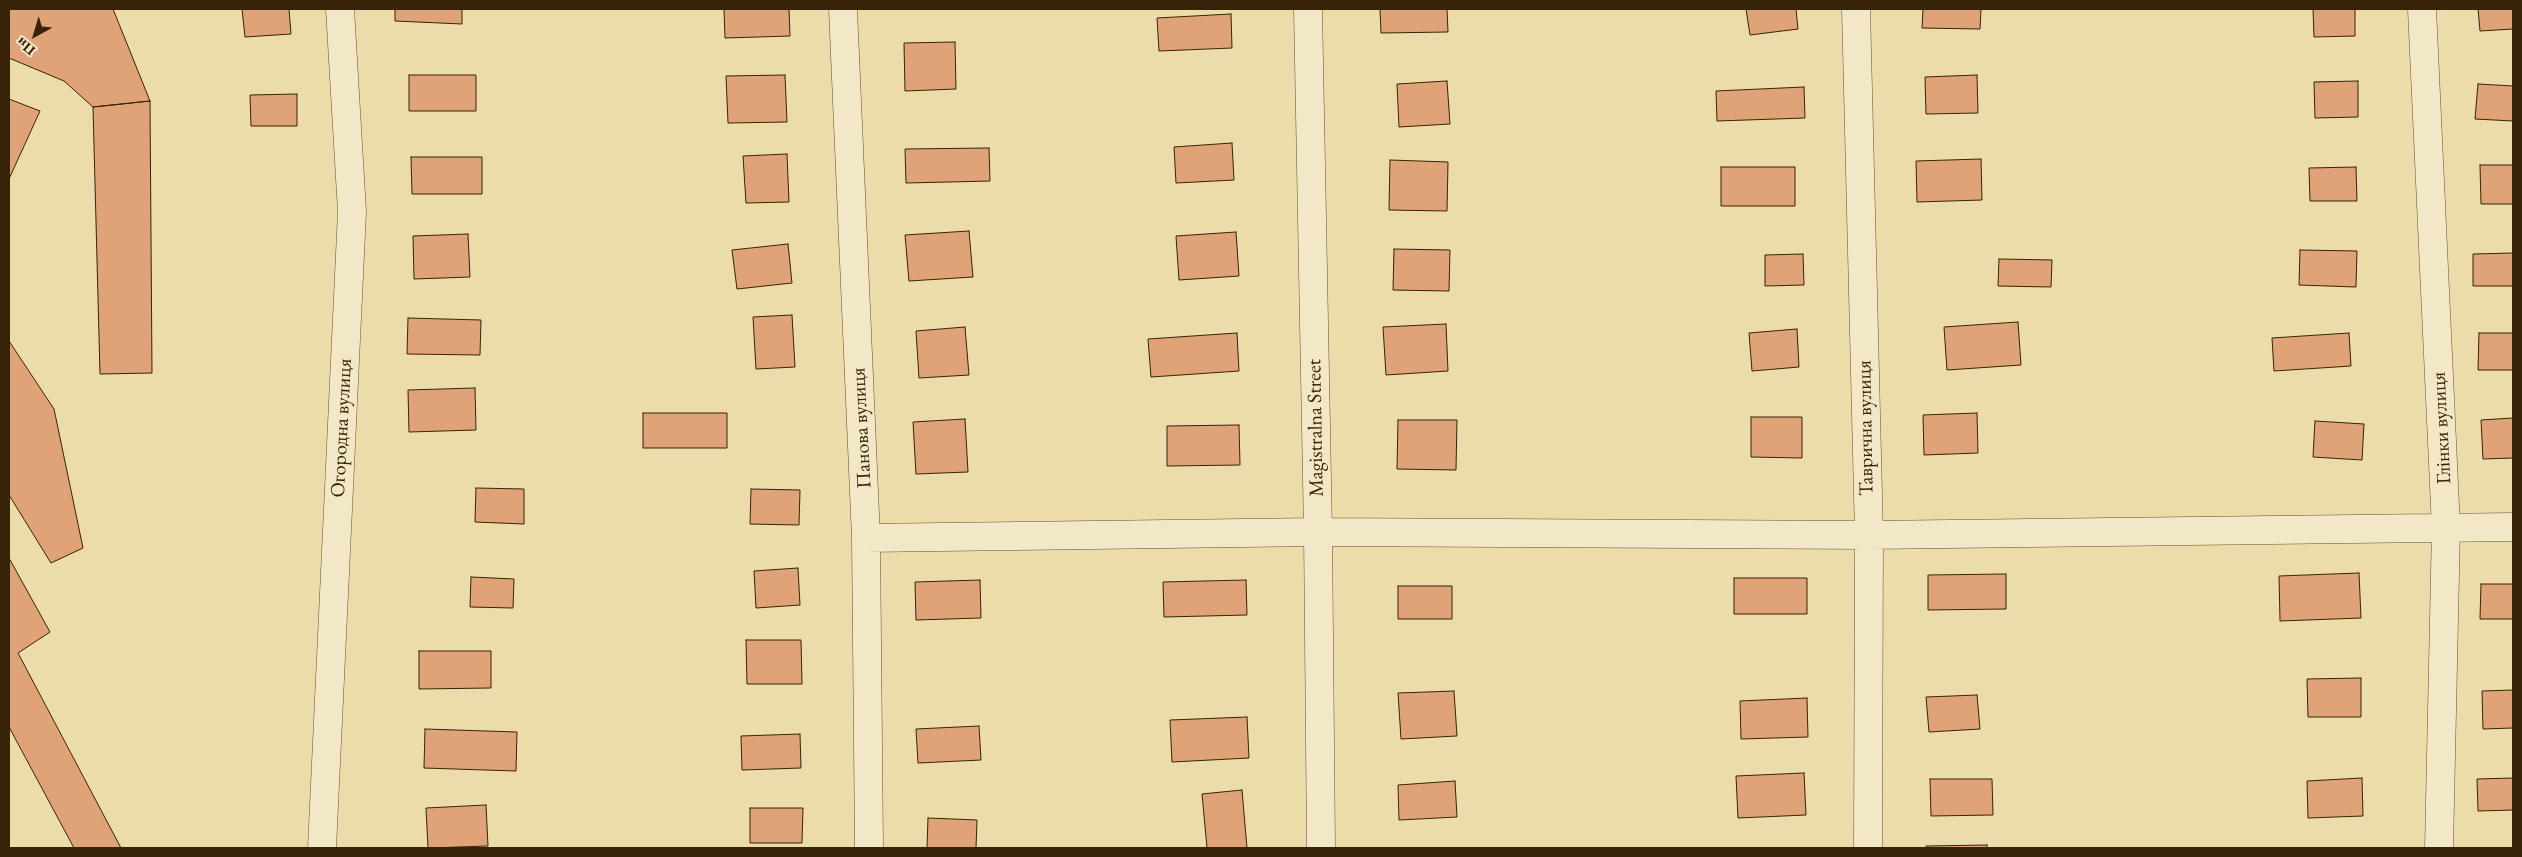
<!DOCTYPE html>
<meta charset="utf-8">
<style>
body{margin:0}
#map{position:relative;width:2522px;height:857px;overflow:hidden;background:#ebdca9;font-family:"EB Garamond",serif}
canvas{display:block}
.frame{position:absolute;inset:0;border:10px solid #362308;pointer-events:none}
.north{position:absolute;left:10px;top:10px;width:50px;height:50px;-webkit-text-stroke:4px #f2e8c7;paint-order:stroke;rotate:219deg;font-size:14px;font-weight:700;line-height:20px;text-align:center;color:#362308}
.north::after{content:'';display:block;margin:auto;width:18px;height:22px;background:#362308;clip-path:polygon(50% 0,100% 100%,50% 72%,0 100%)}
</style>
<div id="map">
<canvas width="2522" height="857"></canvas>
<div class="frame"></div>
<div class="north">Пн</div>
</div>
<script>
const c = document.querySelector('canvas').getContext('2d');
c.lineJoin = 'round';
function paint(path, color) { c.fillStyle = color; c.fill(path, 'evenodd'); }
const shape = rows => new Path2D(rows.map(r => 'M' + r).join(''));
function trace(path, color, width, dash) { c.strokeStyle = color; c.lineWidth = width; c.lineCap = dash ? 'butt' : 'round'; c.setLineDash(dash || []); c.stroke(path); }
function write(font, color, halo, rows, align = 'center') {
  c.font = font + ' "EB Garamond",serif'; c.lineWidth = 4; c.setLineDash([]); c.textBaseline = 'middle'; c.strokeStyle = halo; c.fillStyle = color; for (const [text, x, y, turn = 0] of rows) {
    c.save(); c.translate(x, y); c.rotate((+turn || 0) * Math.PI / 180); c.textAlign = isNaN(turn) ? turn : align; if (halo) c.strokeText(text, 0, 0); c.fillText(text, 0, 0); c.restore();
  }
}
const building = shape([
 [9,9,113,9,150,101,93,107,64,81,9,58,9,9],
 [242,9,289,9,291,34,245,37,242,9],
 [395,9,462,9,462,24,395,21,395,9],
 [724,9,789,9,790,36,725,38,724,9],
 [1380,9,1447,9,1448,32,1381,33,1380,9],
 [1746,9,1796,9,1798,29,1750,35,1746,9],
 [1923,9,1981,9,1980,29,1922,28,1923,9],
 [2313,9,2355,9,2355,36,2314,37,2313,9],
 [2478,9,2513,9,2513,29,2480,31,2478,9],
 [1231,14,1232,48,1159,51,1157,18,1231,14],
 [955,42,956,89,905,91,904,43,955,42],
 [409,75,476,75,476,111,409,111,409,75],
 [785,75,787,122,728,123,726,76,785,75],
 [1977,75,1978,113,1926,114,1925,77,1977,75],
 [1447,81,1450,124,1399,127,1397,84,1447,81],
 [2358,81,2358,117,2315,118,2314,82,2358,81],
 [2478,84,2513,86,2513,121,2475,119,2478,84],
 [1804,87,1805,118,1717,121,1716,91,1804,87],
 [297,94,297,126,251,126,250,95,297,94],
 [9,99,40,111,9,179,9,99],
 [150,101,152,373,100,374,93,107,150,101],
 [1232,143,1234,180,1176,183,1174,147,1232,143],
 [989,148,990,181,906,183,905,149,989,148],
 [787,154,789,202,746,203,743,156,787,154],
 [411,157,482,157,482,194,412,194,411,157],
 [1981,159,1982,200,1917,202,1916,161,1981,159],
 [1390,160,1448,162,1447,211,1389,210,1390,160],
 [2480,165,2513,165,2513,204,2481,204,2480,165],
 [1721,167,1795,167,1795,206,1721,206,1721,167],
 [2356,167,2357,201,2310,201,2309,168,2356,167],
 [969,231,973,277,909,281,905,235,969,231],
 [1236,232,1239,276,1179,280,1176,236,1236,232],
 [468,234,470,277,414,279,413,236,468,234],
 [788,244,792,283,737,289,732,250,788,244],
 [1394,249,1450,250,1449,291,1393,290,1394,249],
 [2300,250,2357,251,2356,287,2299,285,2300,250],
 [2513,253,2513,286,2473,286,2473,254,2513,253],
 [1803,254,1804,285,1765,286,1765,255,1803,254],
 [1999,259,2052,260,2051,287,1998,286,1999,259],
 [792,315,795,367,756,369,753,317,792,315],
 [408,318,481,320,480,355,407,354,408,318],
 [2018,322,2021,365,1947,370,1944,327,2018,322],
 [1446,324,1448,371,1386,375,1383,327,1446,324],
 [965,327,969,375,919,378,916,331,965,327],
 [1797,329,1799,367,1752,371,1749,333,1797,329],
 [1237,333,1239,371,1151,377,1148,339,1237,333],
 [2349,333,2351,366,2274,371,2272,338,2349,333],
 [2479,333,2513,333,2513,370,2478,370,2479,333],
 [9,341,54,409,83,548,51,563,9,495,9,341],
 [475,388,476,430,409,432,408,390,475,388],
 [643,413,727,413,727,448,643,448,643,413],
 [1977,413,1978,453,1924,455,1923,415,1977,413],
 [1751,417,1802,417,1802,458,1751,457,1751,417],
 [2513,418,2513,458,2483,459,2481,420,2513,418],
 [965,419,968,472,916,474,913,422,965,419],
 [1398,420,1457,420,1456,470,1397,469,1398,420],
 [2315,421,2364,424,2362,460,2313,457,2315,421],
 [1239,425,1240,465,1167,466,1167,426,1239,425],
 [476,488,524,489,524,524,475,522,476,488],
 [751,489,800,490,799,525,750,524,751,489],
 [9,558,50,632,18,653,121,848,74,848,9,727,9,558],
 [798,568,800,605,756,608,754,571,798,568],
 [2359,573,2361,618,2280,621,2279,576,2359,573],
 [2006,574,2006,609,1928,610,1928,575,2006,574],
 [471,577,514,579,513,608,470,607,471,577],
 [1734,578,1807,578,1807,614,1734,614,1734,578],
 [980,580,981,618,916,620,915,582,980,580],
 [1246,580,1247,615,1164,617,1163,582,1246,580],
 [2481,584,2513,584,2513,619,2480,619,2481,584],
 [1398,586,1452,586,1452,619,1398,619,1398,586],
 [746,640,801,640,802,684,747,684,746,640],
 [419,651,491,651,491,688,419,689,419,651],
 [2361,678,2361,717,2308,717,2307,679,2361,678],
 [2513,690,2513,728,2483,729,2482,691,2513,690],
 [1454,691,1457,736,1401,739,1398,693,1454,691],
 [1977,695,1980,729,1929,732,1926,697,1977,695],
 [1807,698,1808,737,1741,739,1740,701,1807,698],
 [1247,717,1249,758,1172,762,1170,720,1247,717],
 [979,726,981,760,918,763,916,729,979,726],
 [425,729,517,732,516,771,424,768,425,729],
 [800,734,801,768,742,770,741,736,800,734],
 [1804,773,1806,815,1738,818,1736,776,1804,773],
 [2362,778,2363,816,2308,818,2307,781,2362,778],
 [2513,778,2513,810,2478,811,2477,779,2513,778],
 [1930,779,1992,779,1993,815,1931,816,1930,779],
 [1455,781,1457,817,1399,820,1398,785,1455,781],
 [1242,790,1247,848,1207,848,1202,794,1242,790],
 [486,805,488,846,428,848,426,808,486,805],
 [750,808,803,808,802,843,750,843,750,808],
 [928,818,977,820,976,848,927,848,928,818],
 [1987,845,1987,848,1926,848,1926,846,1987,845]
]);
paint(building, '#dfa377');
trace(building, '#362308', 1);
const minor = shape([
 [843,9,866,538,869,848],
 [1308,9,1318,532,1321,848],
 [1856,9,1869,535,1868,848],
 [2422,9,2446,528,2439,848],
 [866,538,1318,532,1869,535,2513,527],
 [322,848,352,212,340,9]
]);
trace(minor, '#635130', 29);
trace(minor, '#f2e8c7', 28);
write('20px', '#362308', '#f2e8c7', [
 ["Огородна вулиця",342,428,-87],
 ["Панова вулиця",862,428,-93],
 ["Magistralna Street",1316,428,-91],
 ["Таврична вулиця",1866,428,-91],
 ["Глінки вулиця",2442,428,-93]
]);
</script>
